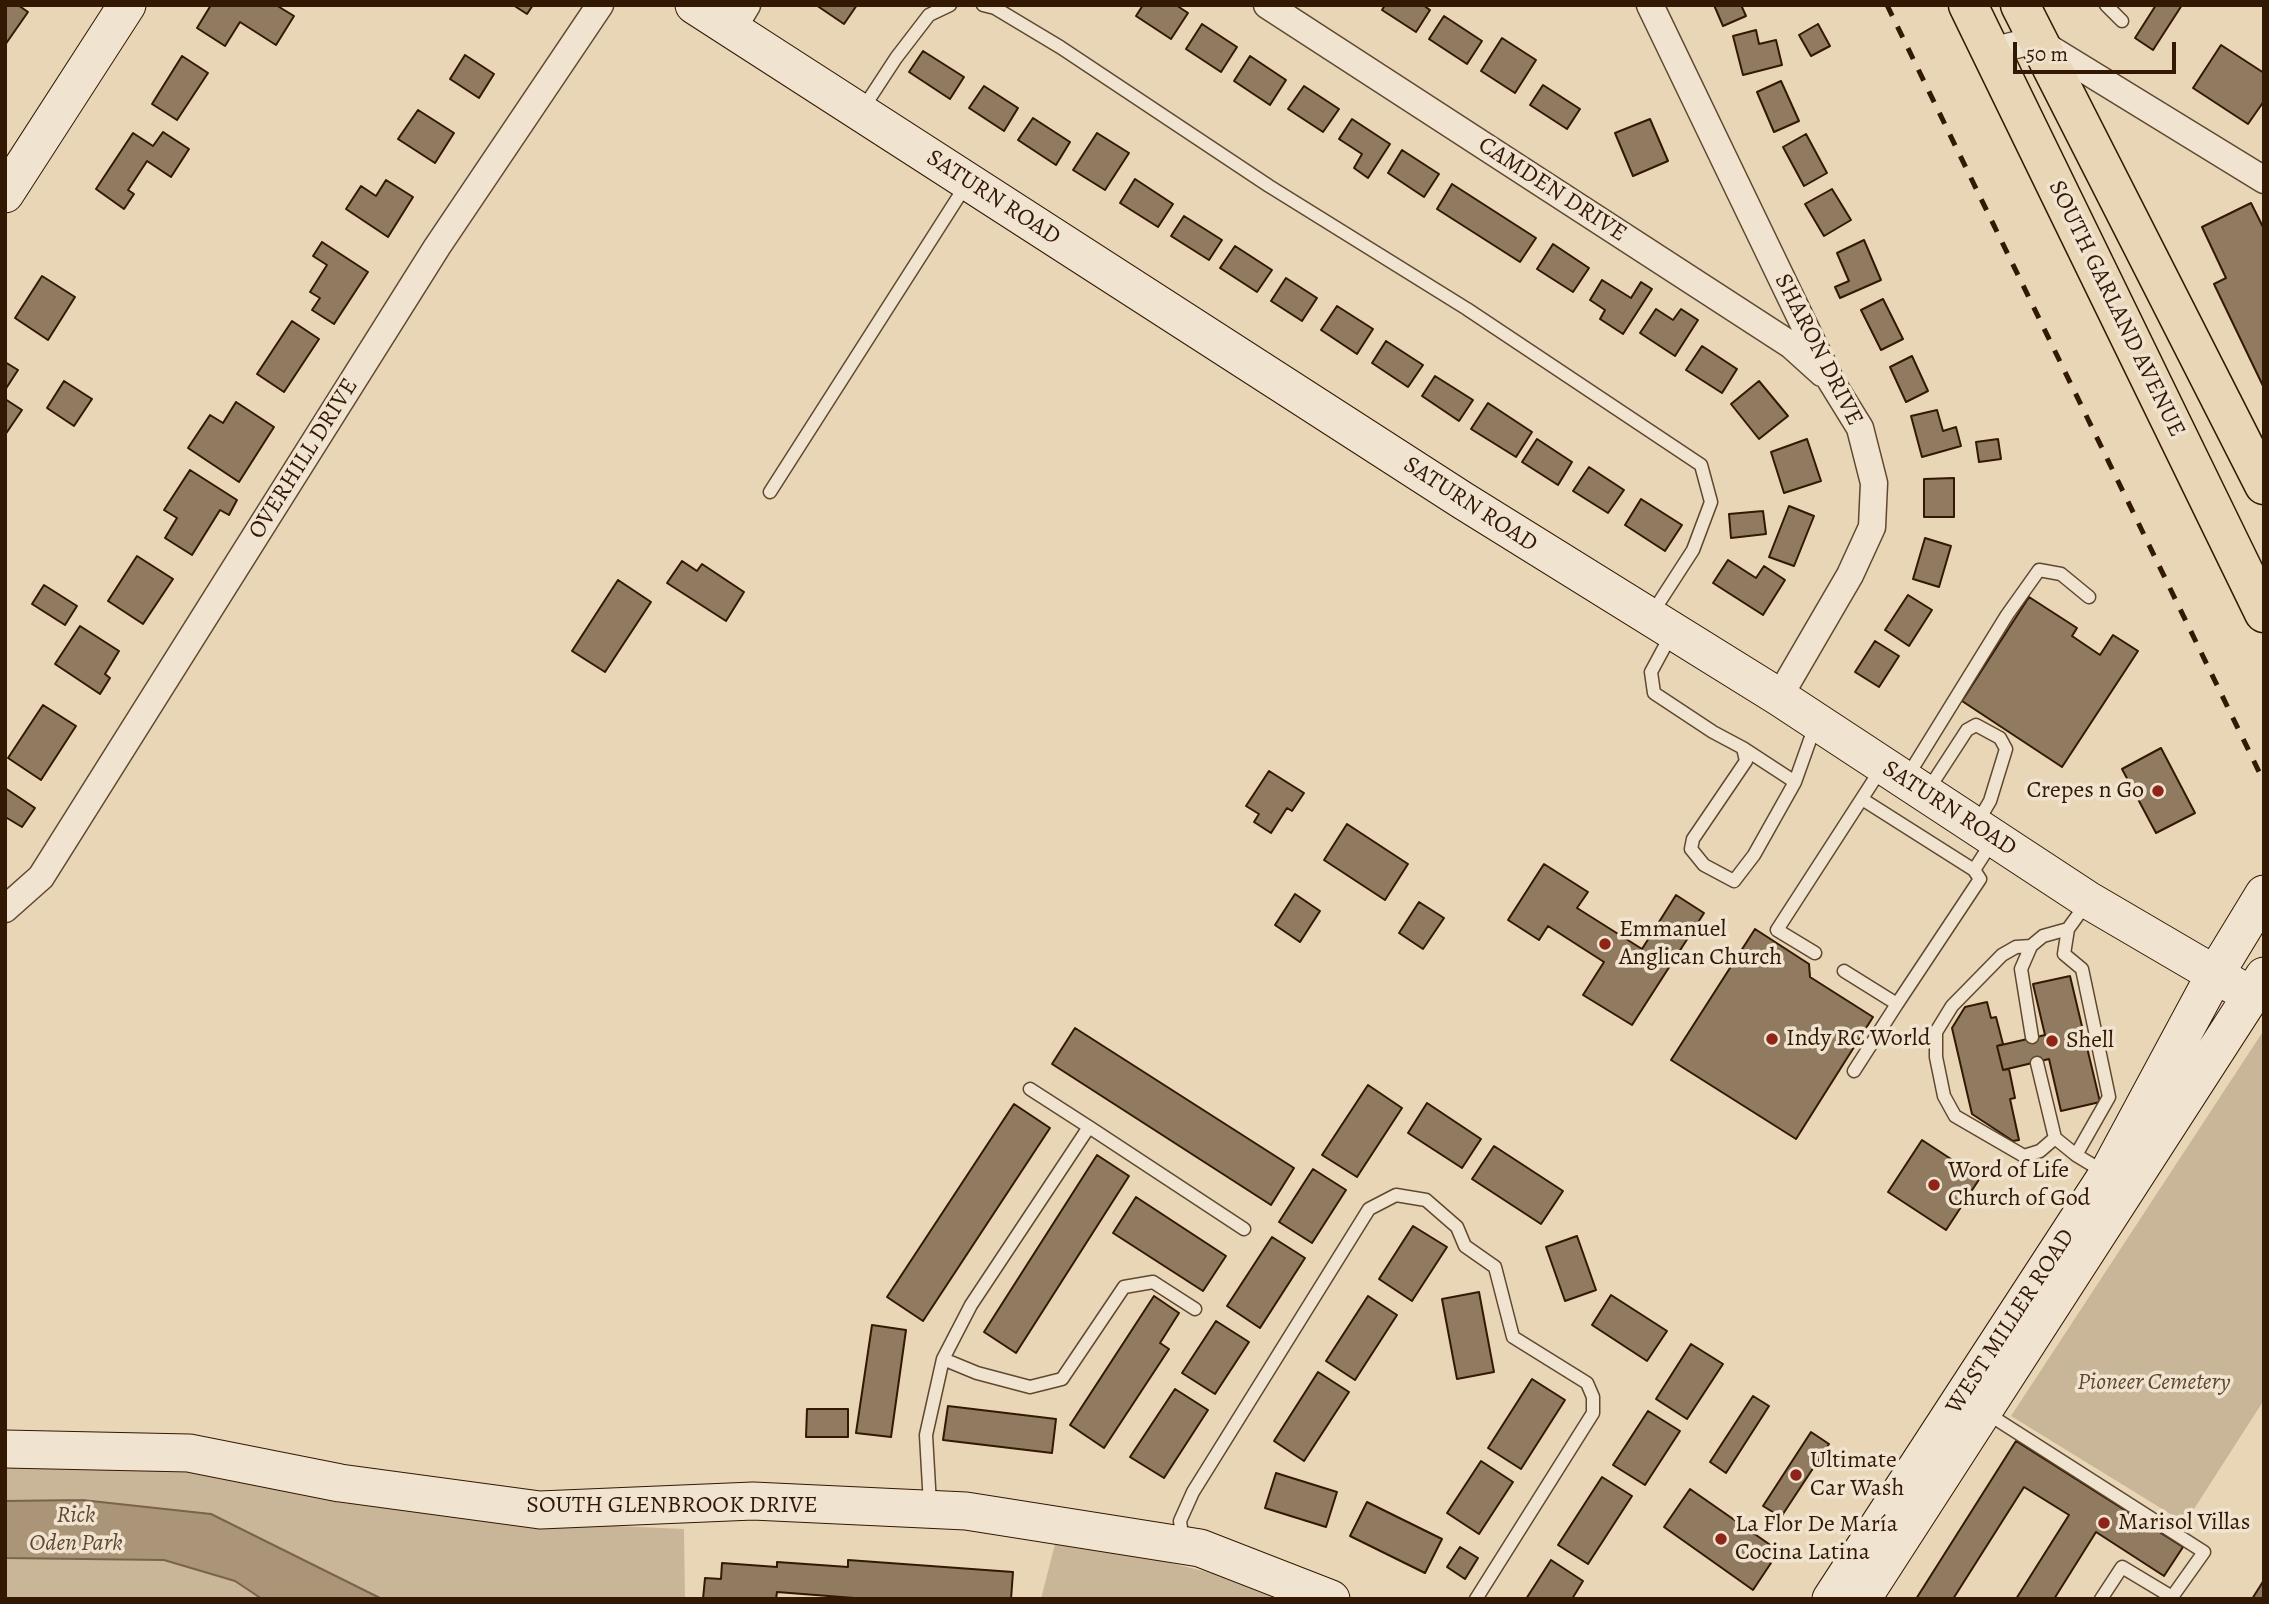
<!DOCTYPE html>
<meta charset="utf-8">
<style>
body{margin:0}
#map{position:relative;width:2269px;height:1604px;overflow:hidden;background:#e8d6b6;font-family:Alegreya,serif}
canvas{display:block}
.frame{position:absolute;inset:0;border:7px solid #331803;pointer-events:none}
.scale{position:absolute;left:2013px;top:42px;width:163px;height:32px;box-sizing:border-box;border:4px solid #331803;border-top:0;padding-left:9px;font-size:21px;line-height:24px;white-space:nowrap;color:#331803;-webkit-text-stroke:5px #f0e4d0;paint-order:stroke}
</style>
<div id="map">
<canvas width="2269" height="1604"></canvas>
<div class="frame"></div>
<div class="scale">50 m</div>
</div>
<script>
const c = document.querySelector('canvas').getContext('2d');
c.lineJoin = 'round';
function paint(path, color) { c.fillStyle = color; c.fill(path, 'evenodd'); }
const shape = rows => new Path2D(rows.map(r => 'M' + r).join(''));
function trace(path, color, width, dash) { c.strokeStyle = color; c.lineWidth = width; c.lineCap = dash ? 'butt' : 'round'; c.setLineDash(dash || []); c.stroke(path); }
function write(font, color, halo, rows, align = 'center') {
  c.font = font + ' Alegreya,serif'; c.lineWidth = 7; c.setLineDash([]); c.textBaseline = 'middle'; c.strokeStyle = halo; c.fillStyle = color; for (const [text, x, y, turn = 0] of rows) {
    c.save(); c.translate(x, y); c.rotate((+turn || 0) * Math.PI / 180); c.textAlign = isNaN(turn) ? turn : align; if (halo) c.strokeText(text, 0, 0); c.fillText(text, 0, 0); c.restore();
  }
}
paint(shape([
 [2264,1030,2264,1400,2185,1523,2011,1416],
 [5,1459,169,1465,353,1502,476,1520,684,1529,685,1599,5,1599],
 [1057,1536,1237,1579,1291,1599,1041,1599]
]), '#c9b698');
const water = shape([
 [82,1500,211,1514,382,1599,262,1599,235,1581,164,1560,5,1558,5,1501,82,1500]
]);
paint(water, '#aa9579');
trace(water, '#7a634a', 2);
const building = shape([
 [5,5,18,5,28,12,5,45,5,5],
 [211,5,276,5,294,16,276,45,240,22,225,46,197,28,211,5],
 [513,5,533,5,527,14,513,5],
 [816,5,857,5,844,24,816,5],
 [1143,5,1176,5,1188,13,1171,39,1136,16,1143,5],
 [1385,5,1423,5,1430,10,1416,32,1382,10,1385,5],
 [1714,5,1741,5,1746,16,1723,26,1714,5],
 [2156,5,2182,5,2153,50,2135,38,2156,5],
 [1444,16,1482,41,1467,64,1429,39,1444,16],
 [1202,24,1237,47,1221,72,1186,49,1202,24],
 [1818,24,1830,46,1811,56,1799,35,1818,24],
 [1756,30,1759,44,1776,40,1782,65,1743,75,1733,36,1756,30],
 [1502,38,1536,60,1515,93,1481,71,1502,38],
 [2221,45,2264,73,2264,101,2248,124,2193,88,2221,45],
 [923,51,964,77,950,99,909,72,923,51],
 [465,55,494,74,479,98,450,79,465,55],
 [182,56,208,73,177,120,152,104,182,56],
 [1250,56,1286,80,1270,105,1234,81,1250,56],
 [1781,81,1799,121,1774,132,1757,92,1781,81],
 [1543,85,1580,109,1567,129,1530,105,1543,85],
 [984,86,1018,108,1004,131,969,108,984,86],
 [1304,86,1339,109,1323,132,1288,109,1304,86],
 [418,110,454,133,435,163,398,139,418,110],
 [1033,118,1070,142,1056,165,1018,140,1033,118],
 [1352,119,1390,144,1368,178,1354,168,1362,154,1339,139,1352,119],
 [1650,119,1668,161,1633,176,1615,133,1650,119],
 [163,132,189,149,171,177,147,161,128,190,134,194,124,209,96,189,133,133,153,146,163,132],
 [1097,133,1129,153,1105,190,1073,170,1097,133],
 [1806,134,1827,173,1804,186,1783,147,1806,134],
 [1402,150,1439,174,1424,197,1388,173,1402,150],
 [1135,179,1173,204,1158,227,1120,203,1135,179],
 [386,180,413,197,388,237,346,209,361,186,376,196,386,180],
 [1452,184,1536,238,1520,262,1437,209,1452,184],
 [1832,189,1851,220,1824,236,1805,204,1832,189],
 [2251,203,2264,229,2264,388,2214,284,2226,278,2202,227,2251,203],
 [1184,216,1222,240,1209,260,1171,236,1184,216],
 [1864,240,1881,280,1840,298,1835,287,1849,281,1837,253,1864,240],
 [322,242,368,272,334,324,312,310,320,298,310,292,327,265,313,256,322,242],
 [1553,244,1589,268,1573,292,1537,269,1553,244],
 [1235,246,1272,270,1257,292,1220,268,1235,246],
 [42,276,75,297,48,340,15,318,42,276],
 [1286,278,1317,298,1302,321,1271,301,1286,278],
 [1602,280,1631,298,1641,282,1652,289,1623,334,1600,319,1605,310,1590,300,1602,280],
 [1883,299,1903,339,1881,350,1861,310,1883,299],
 [1337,306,1373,329,1357,354,1321,330,1337,306],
 [1656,309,1673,320,1681,309,1698,320,1675,356,1640,333,1656,309],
 [292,321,319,339,284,392,257,374,292,321],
 [1386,341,1423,365,1408,387,1372,363,1386,341],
 [1702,346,1737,369,1722,393,1686,370,1702,346],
 [1912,356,1928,391,1906,402,1890,367,1912,356],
 [5,362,18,370,5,390,5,362],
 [1435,376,1473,400,1459,421,1422,396,1435,376],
 [64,381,92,399,74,426,47,408,64,381],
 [1759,381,1788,416,1759,439,1731,404,1759,381],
 [5,399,22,410,5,435,5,399],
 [236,402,274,427,239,482,188,448,210,415,223,423,236,402],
 [1488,403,1532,432,1516,457,1471,429,1488,403],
 [1937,410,1943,431,1956,427,1961,446,1922,457,1911,416,1937,410],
 [1537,439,1572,462,1558,485,1522,462,1537,439],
 [1807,439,1821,481,1784,493,1771,452,1807,439],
 [1998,439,2001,459,1979,462,1976,442,1998,439],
 [1589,467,1624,490,1608,513,1573,491,1589,467],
 [190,470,237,500,229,515,220,510,192,555,165,538,177,518,164,510,190,470],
 [1954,478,1954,517,1924,517,1924,479,1954,478],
 [1641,499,1682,525,1665,551,1625,525,1641,499],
 [1789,506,1814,516,1794,566,1769,557,1789,506],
 [1763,511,1766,534,1731,538,1729,514,1763,511],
 [1925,538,1951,546,1939,587,1913,579,1925,538],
 [137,556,173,579,143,624,108,601,137,556],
 [1728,560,1756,578,1764,566,1785,580,1763,615,1713,583,1728,560],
 [682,561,697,571,702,564,744,592,726,621,667,583,682,561],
 [618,580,651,602,605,672,572,651,618,580],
 [44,585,77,606,65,625,32,604,44,585],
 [1908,595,1932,610,1909,646,1885,630,1908,595],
 [2029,597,2077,628,2072,636,2100,655,2113,635,2138,651,2062,767,1962,701,2029,597],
 [80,626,119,651,105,674,110,678,100,694,55,664,80,626],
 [1875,641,1899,656,1879,687,1855,672,1875,641],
 [43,705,76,726,41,780,8,758,43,705],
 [2161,748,2195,813,2156,833,2122,769,2161,748],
 [1269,771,1304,793,1292,811,1287,808,1271,833,1254,822,1259,814,1246,806,1269,771],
 [5,788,35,808,22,827,7,818,5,820,5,788],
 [1347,824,1408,864,1385,900,1324,860,1347,824],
 [1544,864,1588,892,1577,908,1642,949,1676,895,1704,913,1632,1025,1583,995,1604,962,1548,926,1539,940,1508,920,1544,864],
 [1295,894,1320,911,1300,942,1275,925,1295,894],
 [1419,902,1444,918,1423,949,1399,933,1419,902],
 [1755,929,1809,964,1810,977,1873,1017,1796,1139,1671,1060,1755,929],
 [2070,976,2100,1102,2061,1111,2049,1059,2003,1070,1997,1046,2045,1035,2033,984,2070,976],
 [1987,1002,1991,1018,1996,1017,2003,1044,1997,1046,2003,1070,2009,1069,2015,1098,2010,1099,2019,1140,2013,1141,1972,1114,1952,1028,1965,1007,1987,1002],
 [1075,1028,1294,1168,1271,1205,1052,1064,1075,1028],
 [1368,1085,1402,1108,1357,1177,1322,1155,1368,1085],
 [1427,1103,1481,1139,1462,1168,1408,1133,1427,1103],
 [1014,1104,1050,1128,923,1321,887,1297,1014,1104],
 [1922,1140,1980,1178,1946,1230,1888,1192,1922,1140],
 [1494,1146,1563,1191,1541,1224,1472,1179,1494,1146],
 [1097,1155,1129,1176,1016,1353,984,1332,1097,1155],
 [1313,1169,1346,1190,1312,1243,1279,1222,1313,1169],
 [1136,1197,1226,1256,1203,1291,1113,1233,1136,1197],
 [1413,1226,1447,1247,1412,1301,1379,1279,1413,1226],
 [1577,1236,1596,1290,1565,1301,1546,1247,1577,1236],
 [1272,1237,1305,1258,1260,1328,1227,1306,1272,1237],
 [1479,1292,1494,1372,1457,1379,1442,1299,1479,1292],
 [1611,1295,1667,1331,1647,1361,1592,1325,1611,1295],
 [1154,1296,1179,1313,1160,1343,1169,1349,1104,1448,1070,1425,1154,1296],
 [1368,1296,1397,1315,1355,1380,1326,1361,1368,1296],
 [1216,1321,1249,1342,1215,1394,1182,1373,1216,1321],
 [872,1325,906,1330,891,1437,856,1433,872,1325],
 [1691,1344,1723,1364,1687,1419,1656,1399,1691,1344],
 [1318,1372,1349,1392,1304,1461,1274,1441,1318,1372],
 [1532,1379,1565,1400,1521,1469,1488,1448,1532,1379],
 [1175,1389,1208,1410,1164,1478,1130,1457,1175,1389],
 [1753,1396,1769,1406,1726,1473,1710,1462,1753,1396],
 [948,1406,1056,1419,1052,1453,943,1440,948,1406],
 [807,1409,848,1409,848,1437,806,1437,807,1409],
 [1648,1411,1680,1431,1645,1485,1613,1465,1648,1411],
 [1811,1432,1829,1444,1781,1517,1763,1506,1811,1432],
 [2016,1441,2183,1547,2164,1576,2096,1532,2054,1599,2016,1599,2069,1515,2024,1487,1953,1599,1916,1599,2016,1441],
 [1481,1461,1513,1482,1479,1534,1447,1513,1481,1461],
 [1276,1473,1337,1492,1326,1527,1265,1508,1276,1473],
 [1602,1477,1632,1496,1588,1564,1558,1545,1602,1477],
 [1690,1489,1779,1551,1753,1590,1664,1527,1690,1489],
 [1367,1502,1442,1539,1425,1573,1350,1536,1367,1502],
 [1460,1547,1478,1558,1465,1579,1447,1567,1460,1547],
 [848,1560,1013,1572,1011,1599,867,1599,777,1592,776,1599,703,1599,705,1578,721,1579,722,1563,777,1567,777,1562,848,1567,848,1560],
 [1551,1560,1583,1581,1572,1599,1526,1599,1551,1560],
 [2264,1580,2264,1599,2252,1599,2264,1580]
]);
paint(building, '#917b60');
trace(building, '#331803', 2);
const lane = shape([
 [983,5,995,8,1060,47,1269,186,1467,309,1701,465,1711,502,1693,550,1651,615],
 [2106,5,2122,21],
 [862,110,896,58,929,15,950,5],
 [770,492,966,185],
 [1672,633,1651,672,1654,693,1713,732,1743,748,1746,761,1693,839,1691,849,1704,865,1734,881,1754,855,1795,782,1816,723],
 [1743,748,1795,782],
 [1907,777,2007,615,2039,570,2061,574,2089,597],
 [1928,790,1967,730,1976,725,2000,738,2006,749,1990,801,1977,823],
 [1862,799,1974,870],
 [2086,904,2068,929,2064,954,2082,969,2109,1097,2076,1155,2104,1172],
 [2031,946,2016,947,2002,955,1952,1006,1936,1032,1936,1057,1944,1096,1955,1116,2024,1156,2040,1151,2055,1138],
 [1815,953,1777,930,1881,769],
 [1844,971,1897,1004,1980,879,1974,870,1992,842],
 [2032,1037,2021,969,2031,946,2043,936,2068,929],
 [2037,1063,2055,1138,2076,1155],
 [1854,1071,1897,1004],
 [1030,1089,1089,1127],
 [943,1359,977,1373,1030,1387,1062,1379,1124,1287,1153,1282,1195,1309],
 [1985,1412,2204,1552,2172,1597,2122,1567,2101,1599],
 [930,1505,926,1435,943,1359,971,1305,1089,1127,1244,1229],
 [1183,1542,1180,1521,1193,1492,1369,1209,1396,1195,1426,1200,1457,1227,1465,1246,1495,1267,1513,1337,1587,1383,1593,1397,1593,1413,1476,1599]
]);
const street = shape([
 [1267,5,1791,345,1822,373],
 [1650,5,1831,381,1860,428,1874,483,1872,527,1850,575,1779,697],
 [732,30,747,5],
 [1991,51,2036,40,2264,180],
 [5,909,41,877,437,247,600,5]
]);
const secondary = shape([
 [694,5,1462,500,1779,697,2088,900,2252,996],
 [5,194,127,5],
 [5,1449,189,1453,340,1483,540,1510,753,1501,966,1511,1200,1548,1331,1599],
 [1831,1599,2107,1175,2214,976,2264,894],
 [1862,1599,2264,976]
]);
const primary = shape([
 [1968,5,2264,613],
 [2020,5,2264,485]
]);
trace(lane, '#604830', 15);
trace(street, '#604830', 29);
trace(secondary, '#331803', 39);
trace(primary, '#331803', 41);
trace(lane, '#f0e4d0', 12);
trace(street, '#f0e4d0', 26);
trace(secondary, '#f0e4d0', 37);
trace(primary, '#e8d6b6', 38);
trace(shape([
 [1887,5,2264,782]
]), '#331803', 5, [12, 12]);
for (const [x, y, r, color] of [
 [2158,791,7,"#8f2418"],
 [1605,944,7,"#8f2418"],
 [1772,1039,7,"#8f2418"],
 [2052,1041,7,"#8f2418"],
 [1934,1185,7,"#8f2418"],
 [1796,1475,7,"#8f2418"],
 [2104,1523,7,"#8f2418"],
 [1721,1539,7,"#8f2418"]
]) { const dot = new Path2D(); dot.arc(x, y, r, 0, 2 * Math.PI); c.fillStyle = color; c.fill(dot); trace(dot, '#f0e4d0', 2.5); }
write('24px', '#331803', '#f0e4d0', [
 ["CAMDEN DRIVE",1552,190,33],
 ["SATURN ROAD",993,198,33],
 ["SOUTH GARLAND AVENUE",2116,309,64],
 ["SHARON DRIVE",1818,350,63],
 ["OVERHILL DRIVE",304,459,-58],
 ["SATURN ROAD",1470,505,33],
 ["SATURN ROAD",1949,809,33],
 ["WEST MILLER ROAD",2011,1322,-57],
 ["SOUTH GLENBROOK DRIVE",672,1506]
]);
write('24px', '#331803', '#f0e4d0', [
 ["Crepes n Go",2144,791,"right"],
 ["Emmanuel",1619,930],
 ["Anglican Church",1619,958],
 ["Indy RC World",1786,1039],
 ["Shell",2066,1041],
 ["Word of Life",1948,1171],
 ["Church of God",1948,1199],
 ["Ultimate",1810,1461],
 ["Car Wash",1810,1489],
 ["Marisol Villas",2118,1523],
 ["La Flor De María",1735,1525],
 ["Cocina Latina",1735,1553]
], 'left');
write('italic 24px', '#604730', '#f0e4d0', [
 ["Pioneer Cemetery",2154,1383],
 ["Rick",76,1516],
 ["Oden Park",76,1544]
]);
</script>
